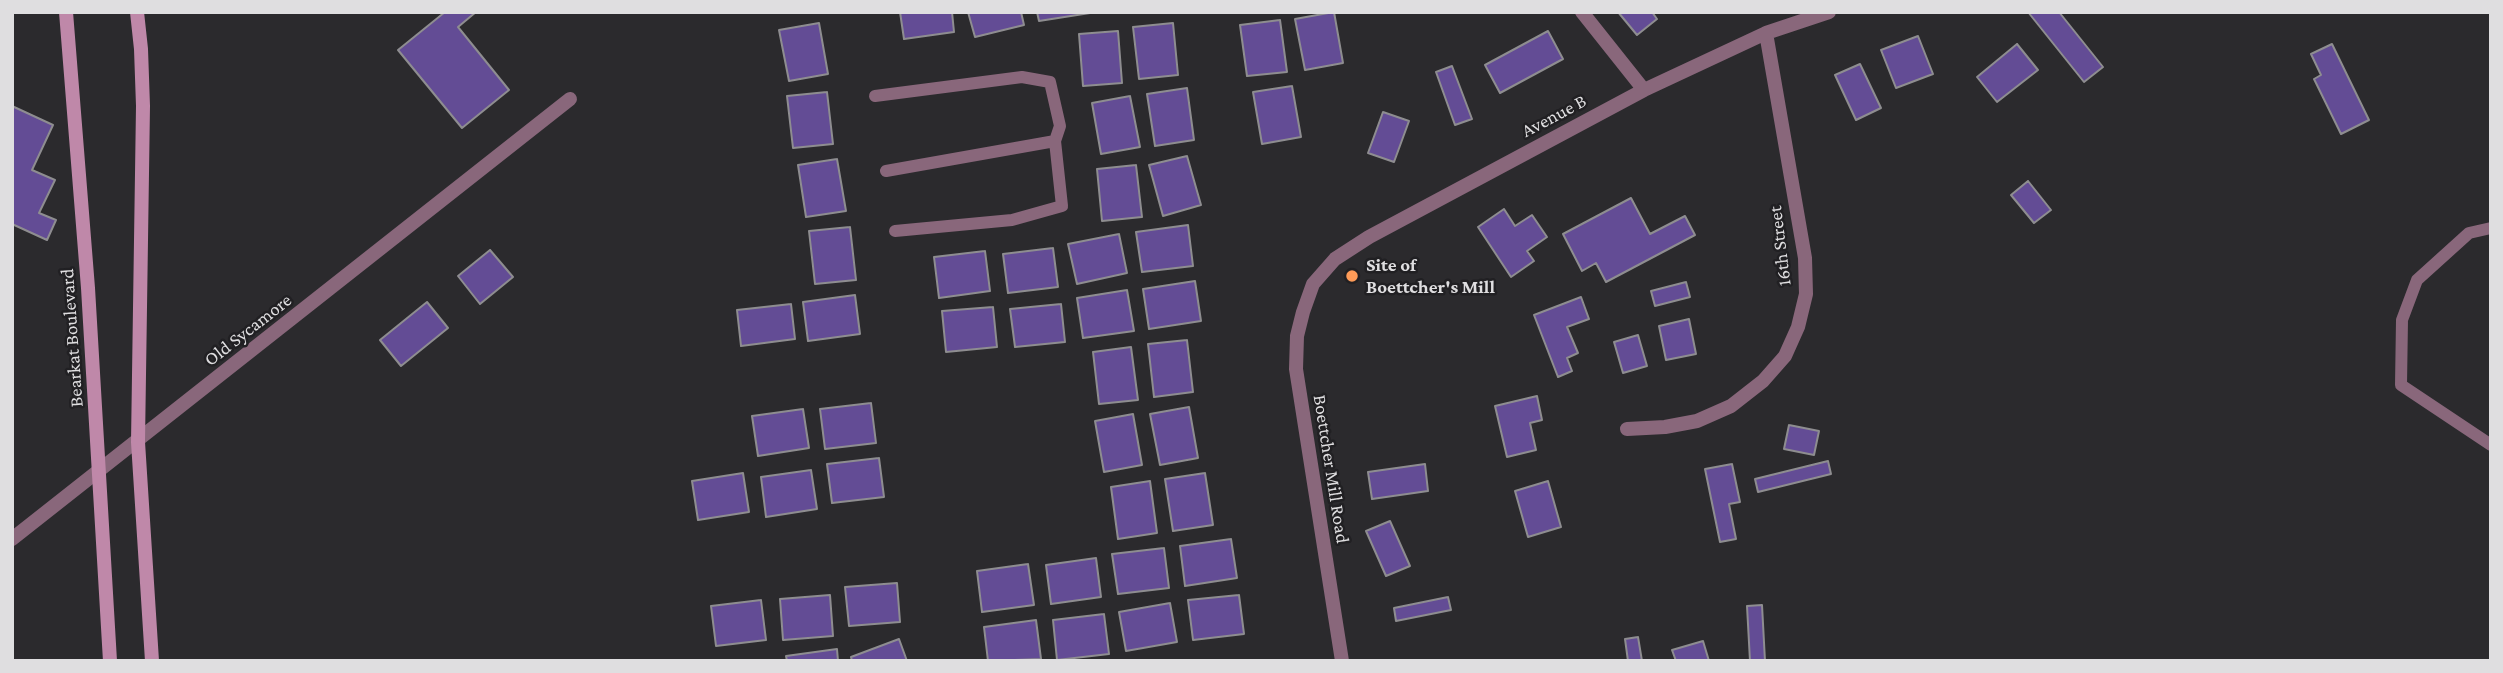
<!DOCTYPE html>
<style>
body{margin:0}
#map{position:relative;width:2503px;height:673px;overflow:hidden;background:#2b2a2d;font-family:"Crimson Pro",serif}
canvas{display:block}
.frame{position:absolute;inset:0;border:14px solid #dfdee0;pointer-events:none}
</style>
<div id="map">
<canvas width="2503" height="673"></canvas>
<div class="frame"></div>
</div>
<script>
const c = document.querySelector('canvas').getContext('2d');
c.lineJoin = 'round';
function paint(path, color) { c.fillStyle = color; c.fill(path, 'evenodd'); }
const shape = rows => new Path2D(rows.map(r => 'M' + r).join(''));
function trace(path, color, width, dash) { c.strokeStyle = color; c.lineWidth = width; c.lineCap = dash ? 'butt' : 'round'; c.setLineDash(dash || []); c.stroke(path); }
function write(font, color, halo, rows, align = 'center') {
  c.font = font + ' "Crimson Pro",serif'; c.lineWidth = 5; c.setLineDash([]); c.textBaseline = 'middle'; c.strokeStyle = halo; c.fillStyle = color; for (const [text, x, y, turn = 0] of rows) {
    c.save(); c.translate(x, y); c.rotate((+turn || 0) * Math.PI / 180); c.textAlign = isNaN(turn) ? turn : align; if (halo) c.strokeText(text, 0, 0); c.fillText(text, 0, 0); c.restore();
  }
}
const building = shape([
 [445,12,476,12,458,27,509,90,462,128,398,50,445,12],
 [900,12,952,12,954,32,904,39,900,12],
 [968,12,1021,12,1024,25,975,37,968,12],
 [1037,12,1090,12,1090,13,1039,21,1037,12],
 [1334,12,1343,63,1305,70,1295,19,1334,12],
 [1618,12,1652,12,1657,19,1637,35,1618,12],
 [2028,12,2059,12,2103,67,2084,82,2028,12],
 [1280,20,1287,72,1247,76,1240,25,1280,20],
 [819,23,828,74,789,81,779,30,819,23],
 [1173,23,1178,75,1139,79,1133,27,1173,23],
 [1118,31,1122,83,1083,86,1079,34,1118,31],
 [1548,31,1563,59,1500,93,1485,65,1548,31],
 [1918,36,1933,74,1896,88,1881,50,1918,36],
 [2017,44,2038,70,1997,102,1977,77,2017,44],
 [2332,44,2369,120,2341,134,2314,79,2321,75,2311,54,2332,44],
 [1860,64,1881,108,1856,120,1835,75,1860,64],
 [1452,66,1472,119,1455,125,1436,72,1452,66],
 [1292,86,1301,137,1262,144,1253,92,1292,86],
 [1187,88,1194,140,1155,146,1147,94,1187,88],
 [827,92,833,144,793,148,787,96,827,92],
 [1130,96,1140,147,1101,154,1092,103,1130,96],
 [12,106,53,125,32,170,55,180,39,213,56,220,47,240,12,224,12,106],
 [1383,112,1409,121,1394,162,1368,153,1383,112],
 [1187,156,1201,205,1163,216,1149,165,1187,156],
 [837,159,846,211,806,217,798,165,837,159],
 [1136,165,1142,217,1102,221,1097,169,1136,165],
 [2028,181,2051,210,2034,223,2011,195,2028,181],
 [1631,198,1650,234,1685,216,1695,235,1606,282,1596,263,1582,271,1563,234,1631,198],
 [1504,209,1515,226,1532,215,1547,237,1527,251,1534,261,1511,277,1478,227,1504,209],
 [1188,225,1193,266,1142,272,1136,232,1188,225],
 [850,227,856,280,815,284,809,231,850,227],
 [1119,234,1127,273,1077,284,1068,244,1119,234],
 [1053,248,1058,287,1008,293,1003,254,1053,248],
 [490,250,513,277,480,304,458,276,490,250],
 [985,251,990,291,939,298,934,257,985,251],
 [1195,281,1201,321,1149,329,1143,289,1195,281],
 [1686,282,1690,297,1655,306,1651,291,1686,282],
 [1127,290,1134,331,1083,338,1077,298,1127,290],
 [855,295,860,334,808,341,803,302,855,295],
 [1581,297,1589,319,1567,327,1578,353,1567,358,1572,371,1558,377,1534,315,1581,297],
 [427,302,448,328,401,366,380,340,427,302],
 [791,304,795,339,741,346,737,310,791,304],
 [1061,304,1065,342,1015,347,1010,309,1061,304],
 [993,307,997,347,946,352,942,311,993,307],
 [1689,319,1696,354,1666,360,1659,326,1689,319],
 [1638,335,1647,366,1623,373,1614,342,1638,335],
 [1187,340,1193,392,1154,397,1148,344,1187,340],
 [1131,347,1138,400,1099,404,1093,352,1131,347],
 [1537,396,1542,420,1530,423,1536,450,1507,457,1495,406,1537,396],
 [871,403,876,443,825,449,820,409,871,403],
 [1189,407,1198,458,1160,465,1150,414,1189,407],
 [803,409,809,448,758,456,752,416,803,409],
 [1133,414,1142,465,1104,472,1095,421,1133,414],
 [1789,425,1819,431,1814,455,1784,449,1789,425],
 [879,458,884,497,832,503,827,464,879,458],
 [1828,461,1831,474,1758,492,1755,479,1828,461],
 [1425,464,1428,491,1372,499,1368,472,1425,464],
 [1732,464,1740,502,1729,504,1736,539,1720,542,1705,469,1732,464],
 [811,470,817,509,766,517,761,477,811,470],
 [743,473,749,512,698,520,692,481,743,473],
 [1205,473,1213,525,1173,531,1165,479,1205,473],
 [1150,481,1157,533,1118,539,1111,487,1150,481],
 [1548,481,1561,527,1528,537,1515,491,1548,481],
 [1390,521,1410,566,1386,576,1366,531,1390,521],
 [1231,539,1237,578,1185,586,1180,546,1231,539],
 [1164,548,1169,588,1118,594,1112,554,1164,548],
 [1096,558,1101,597,1051,604,1046,565,1096,558],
 [1028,564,1034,605,982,612,977,571,1028,564],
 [897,583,900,622,849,626,845,587,897,583],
 [830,595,833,636,783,640,780,599,830,595],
 [1239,595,1244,634,1193,640,1188,600,1239,595],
 [1448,597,1451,610,1396,621,1394,608,1448,597],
 [761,600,766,640,716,646,711,606,761,600],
 [1170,603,1177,642,1126,651,1119,612,1170,603],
 [1762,605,1765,661,1750,661,1747,606,1762,605],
 [1104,614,1109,654,1057,660,1053,620,1104,614],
 [1036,620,1041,659,988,661,984,627,1036,620],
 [1638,637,1642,661,1628,661,1625,639,1638,637],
 [899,639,907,661,852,661,851,657,899,639],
 [1703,641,1709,661,1676,661,1672,650,1703,641],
 [837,649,838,661,787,661,786,656,837,649]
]);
paint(building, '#634c95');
trace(building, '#8e8d90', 2);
trace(shape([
 [875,96,1022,77,1050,82,1060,126,1055,141,1062,206,1012,220,895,231],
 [886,171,1055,141],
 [2491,228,2469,233,2417,280,2402,320,2401,385,2491,445]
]), '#89677b', 12);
trace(shape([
 [1582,12,1644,90],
 [1627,429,1665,427,1697,421,1731,406,1763,381,1785,356,1798,327,1806,294,1805,258,1766,33],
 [12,539,570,99],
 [1342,661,1296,369,1297,336,1303,312,1313,284,1335,259,1369,237,1644,90,1766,33,1829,12]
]), '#89677b', 14);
trace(shape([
 [66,12,88,288,110,661],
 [137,12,141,49,143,106,138,442,152,661]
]), '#bf88a9', 14);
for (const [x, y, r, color] of [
 [1352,276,7,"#fe9b58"]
]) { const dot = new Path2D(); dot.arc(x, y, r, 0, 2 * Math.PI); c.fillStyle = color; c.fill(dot); trace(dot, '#212023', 2.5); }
write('19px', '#dfdee0', '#212023', [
 ["Avenue B",1554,116,-28],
 ["16th Street",1780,246,-97],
 ["Old Sycamore",248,330,-38],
 ["Bearkat Boulevard",72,338,-94],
 ["Boettcher Mill Road",1331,469,81]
]);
write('bold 19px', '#dfdee0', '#212023', [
 ["Site of",1366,265],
 ["Boettcher's Mill",1366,287]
], 'left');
</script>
